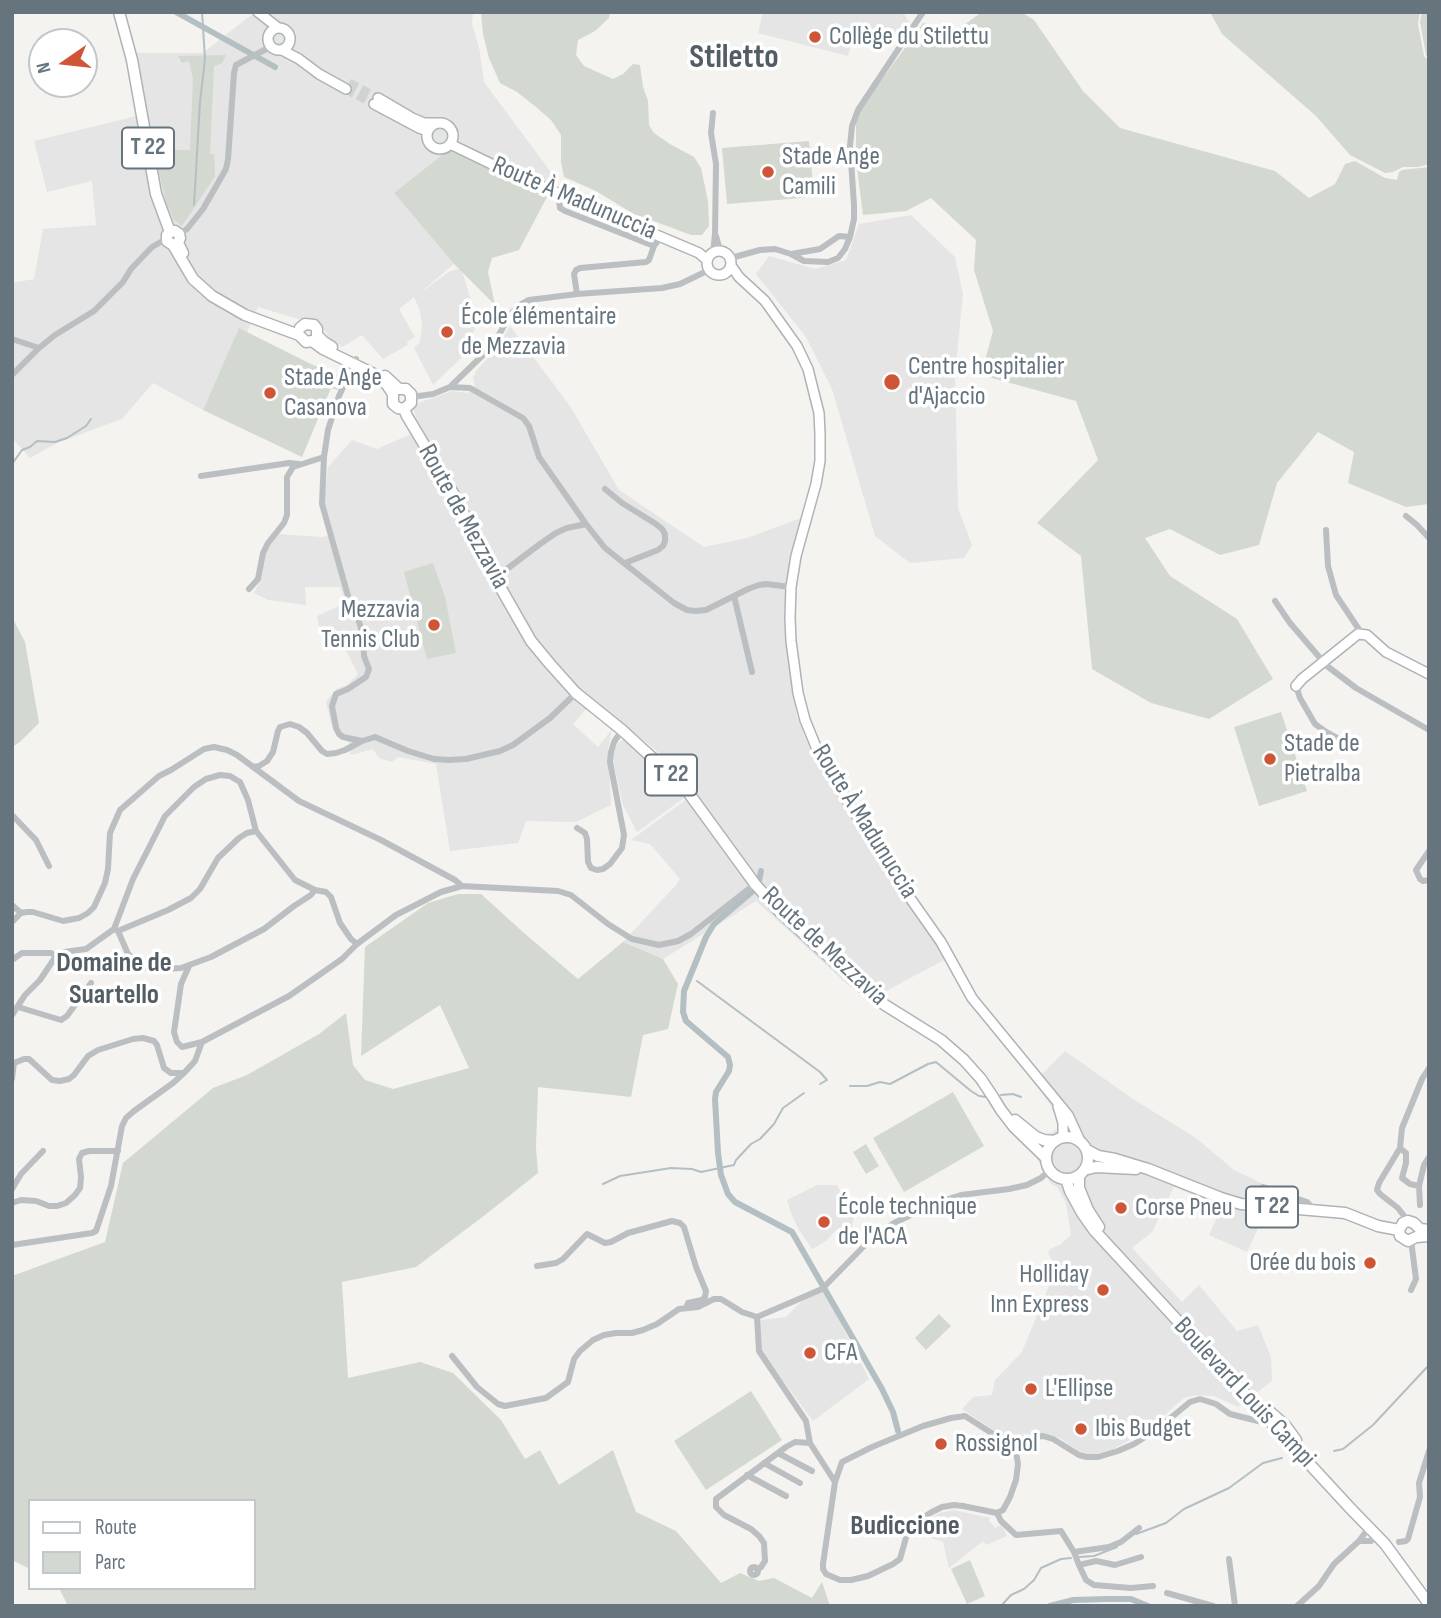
<!DOCTYPE html>
<meta charset="utf-8">
<style>
body{margin:0}
#map{position:relative;width:1441px;height:1618px;overflow:hidden;background:#f4f3f0;font-family:"Sofia Sans Condensed",sans-serif}
canvas{display:block}
.frame{position:absolute;inset:0;border:14px solid #66747e;pointer-events:none}
.legend{position:absolute;left:28px;top:1499px;width:228px;height:91px;box-sizing:border-box;background:#fff;border:2px solid #c2c7cb;margin:0;padding:9px 12px;list-style:none;font-size:21px;color:#66747e}
.legend li{display:flex;align-items:center;gap:14px;height:35px}
.legend b{width:35px;border:2px solid #c2c7cb}
.north{position:absolute;left:28px;top:28px;width:70px;height:70px;box-sizing:border-box;background:#fff;border:2px solid #c2c7cb;border-radius:50%;rotate:256deg;font-size:19px;font-weight:700;line-height:28px;text-align:center;color:#66747e}
.north::after{content:'';display:block;margin:auto;width:24px;height:32px;background:#ce5536;clip-path:polygon(50% 0,100% 100%,50% 72%,0 100%)}
</style>
<div id="map">
<canvas width="1441" height="1618"></canvas>
<div class="frame"></div>
<ul class="legend">
<li><b style="height:9px;background:#fff"></b>Route</li>
<li><b style="height:19px;background:#d3d8d0"></b>Parc</li>
</ul>
<div class="north">N</div>
</div>
<script>
const c = document.querySelector('canvas').getContext('2d');
c.lineJoin = 'round';
function paint(path, color) { c.fillStyle = color; c.fill(path, 'evenodd'); }
const shape = rows => new Path2D(rows.map(r => 'M' + r).join(''));
function trace(path, color, width, dash) { c.strokeStyle = color; c.lineWidth = width; c.lineCap = dash ? 'butt' : 'round'; c.setLineDash(dash || []); c.stroke(path); }
function write(font, color, halo, rows, align = 'center') {
  c.font = font + ' "Sofia Sans Condensed",sans-serif'; c.lineWidth = 7; c.setLineDash([]); c.textBaseline = 'middle'; c.strokeStyle = halo; c.fillStyle = color; for (const [text, x, y, turn = 0] of rows) {
    c.save(); c.translate(x, y); c.rotate((+turn || 0) * Math.PI / 180); c.textAlign = isNaN(turn) ? turn : align; if (halo) c.strokeText(text, 0, 0); c.fillText(text, 0, 0); c.restore();
  }
}
paint(shape([
 [255,12,473,12,472,24,479,47,484,82,550,171,556,187,537,181,459,141,394,193,454,264,416,296,450,271,458,269,462,271,475,313,477,323,471,339,461,358,433,385,414,348,420,342,422,325,420,311,414,297,399,309,415,337,407,342,408,345,383,359,362,335,342,347,329,338,322,326,258,307,247,332,239,329,203,410,153,383,122,419,57,443,30,458,12,438,12,283,34,279,43,229,96,225,92,181,47,192,34,141,145,114,137,53,203,53],
 [763,12,896,12,905,15,909,23,899,42,855,31,848,56,758,33],
 [911,215,955,257,963,294,955,374,958,508,972,545,964,558,910,563,875,536,832,389,806,337,756,274,769,256,815,269,846,260,859,224],
 [510,326,570,406,619,490,704,547,747,538,801,518,787,574,784,620,797,717,810,749,857,826,937,945,944,960,871,999,848,985,756,901,663,959,623,942,676,885,680,879,650,844,631,840,695,793,669,761,594,700,573,724,598,747,612,729,608,749,611,805,576,822,526,821,518,843,450,851,436,764,398,757,392,762,379,758,373,749,351,755,349,743,337,735,331,723,326,702,336,689,347,685,358,674,335,629,320,634,317,616,346,603,340,587,305,587,306,605,268,600,254,593,261,579,266,548,279,534,322,537,333,535,324,503,328,467,352,440,377,449,420,430,413,408,418,403,452,391,468,393,475,385,473,378,476,371,496,349],
 [623,740,632,745,684,798,637,832,623,805,614,766,613,754,617,743],
 [1065,1051,1133,1099,1196,1138,1234,1170,1276,1190,1247,1252,1209,1235,1222,1207,1174,1187,1152,1232,1132,1248,1182,1302,1199,1285,1237,1331,1258,1325,1271,1357,1272,1381,1238,1407,1214,1396,1197,1395,1184,1398,1150,1428,1112,1450,1093,1455,1078,1451,1060,1438,1040,1433,1002,1436,962,1409,973,1397,992,1395,995,1380,1022,1352,1051,1281,1052,1260,1048,1253,1050,1249,1060,1245,1071,1235,1066,1203,1057,1187,1051,1184,1036,1157,1049,1134,1058,1128,1058,1121,1049,1103,1034,1082],
 [817,1185,837,1185,854,1216,851,1232,839,1229,835,1231,826,1241,812,1249,798,1228,791,1213,787,1200],
 [824,1291,869,1379,813,1421,767,1359,761,1348,760,1320,786,1317,803,1300],
 [954,1510,990,1518,989,1521,995,1528,1001,1525,1005,1531,1007,1536,986,1545,983,1541,949,1568,943,1542,923,1535,922,1531,926,1529,923,1524,939,1513]
]), '#e4e5e4');
paint(shape([
 [481,12,610,12,609,18,595,31,578,40,576,55,584,66,613,79,623,74,633,64,640,65,643,87,648,101,649,125,654,133,670,144,694,157,701,168,708,201,709,226,702,235,691,235,632,213,596,191,564,177,561,162,561,135,551,120,536,107,517,92,500,83,489,58,483,34],
 [982,12,1021,12,1034,20,1083,91,1120,128,1275,171,1309,198,1335,184,1345,164,1355,161,1385,178,1397,180,1399,172,1402,170,1429,167,1429,504,1406,507,1348,483,1354,452,1318,432,1277,483,1259,545,1220,555,1170,529,1145,538,1170,576,1237,619,1273,679,1209,719,1151,703,1092,669,1081,556,1037,523,1098,460,1076,401,981,375,993,331,974,270,976,240,931,198,906,211,863,215,856,160,856,115,923,23,957,30],
 [1210,12,1420,12,1418,24,1424,56,1429,62,1429,164,1418,167,1403,167,1393,172,1385,173,1350,155,1316,116,1222,34],
 [1422,12,1429,12,1429,59,1426,55,1420,22],
 [226,55,222,63,214,66,210,154,214,154,215,176,182,226,174,220,166,202,154,150,190,150,193,79,189,61,182,63,178,56],
 [809,141,814,197,727,204,722,148],
 [448,150,547,197,519,250,492,258,488,272,495,305,454,264,394,193],
 [239,328,313,365,342,377,338,390,331,388,302,457,203,410],
 [433,563,445,597,456,653,427,659,404,572],
 [12,617,25,642,39,723,20,742,12,747],
 [1281,712,1307,791,1259,806,1234,727],
 [458,894,481,894,524,933,578,979,623,942,663,959,678,984,668,1029,643,1035,631,1097,538,1087,536,1147,538,1173,485,1215,416,1267,342,1282,348,1378,420,1362,453,1373,501,1420,525,1459,540,1450,559,1485,613,1450,636,1512,676,1531,721,1583,740,1573,759,1581,774,1578,812,1598,822,1582,830,1606,68,1606,59,1588,254,1588,254,1501,30,1501,30,1569,12,1560,12,1276,105,1242,123,1163,213,1088,247,1075,319,1034,346,1013,353,1065,365,1080,393,1089,469,1068,440,1005,361,1056,365,947,428,903],
 [953,1092,984,1146,904,1192,873,1138],
 [866,1144,879,1166,866,1174,853,1152],
 [939,1314,951,1326,926,1350,915,1338],
 [751,1391,782,1440,706,1490,674,1441],
 [970,1560,985,1596,967,1604,951,1569]
]), '#d3d8d0');
trace(shape([
 [194,205,200,102,205,59,202,12],
 [12,464,22,450,30,447,37,441,55,442,67,438,86,426,91,419],
 [697,981,820,1072,827,1080,820,1084],
 [850,1086,867,1086,880,1082,890,1084,928,1064,936,1062,971,1091,979,1096,986,1097],
 [1001,1095,1013,1094,1021,1097],
 [603,1184,620,1176,671,1168,692,1169,701,1172,734,1165,736,1160,751,1144,760,1139,774,1124,783,1108,804,1093],
 [1334,1451,1343,1449,1373,1425,1429,1365],
 [1136,1534,1166,1523,1184,1509,1229,1488,1263,1463,1282,1458],
 [1079,1557,1094,1556,1117,1547],
 [1001,1606,1011,1595,1024,1589,1034,1580,1041,1568,1061,1559,1071,1558]
]), '#b4bfc3', 2);
trace(shape([
 [176,12,275,67],
 [759,881,761,871],
 [753,891,714,924,706,937,684,991,683,1012,686,1021,728,1057,730,1065,729,1071,716,1092,715,1099,718,1153,721,1175,728,1194,735,1202,792,1232,882,1389,893,1412,898,1431],
 [1050,1606,1073,1600,1108,1599,1131,1599,1148,1606]
]), '#b4bfc3', 6);
trace(shape([
 [349,83,378,98],
 [346,89,374,104]
]), '#d0d3d4', 9, [9, 4.5]);
const secondary = shape([
 [258,12,277,27],
 '268 39a11 11 0 1 1 22 0a11 11 0 1 1-22 0Z',
 [282,50,299,59,319,74,346,89],
 [378,98,412,118,424,123,435,123],
 [374,104,419,128,427,131],
 '427 136a13 13 0 1 1 26 0a13 13 0 1 1-26 0Z',
 [450,144,508,172,699,253,707,260],
 '707 263a12 12 0 1 1 24 0a12 12 0 1 1-24 0Z',
 [732,267,739,277,765,301,797,346,808,369,819,413,820,434,820,461,816,484,796,556,791,587,790,618,791,641,798,693,805,720,821,759,896,878,941,942,972,998,1068,1115,1080,1141],
 [1296,686,1302,679,1358,634,1367,635,1386,652,1429,674],
 [1058,1106,1063,1123,1063,1137]
]);
const primary = shape([
 [119,12,132,60,156,194,170,232],
 [170,232,167,235,167,241,173,245,193,279,212,296,245,315,299,335,306,342,312,341,323,349,374,374,387,385,393,394],
 [170,232,175,231,179,234,180,238,178,243,183,253],
 [300,328,305,324,314,325,317,329,317,335,324,342,332,347],
 [385,376,399,389,406,389,411,394,411,403,404,409],
 [393,394,393,404,398,408,404,409],
 [404,409,407,416,456,498,495,578,531,641,550,664,576,693,622,730,685,788,755,884,779,911,862,987,885,1005,941,1040,964,1060,981,1079,993,1097,1001,1110,1014,1127,1046,1158],
 [1015,1120,1036,1137,1044,1140,1055,1141],
 '1046 1158a21 21 0 1 1 42 0a21 21 0 1 1-42 0Z',
 [1087,1150,1098,1156,1115,1159,1148,1169,1221,1198,1241,1204,1345,1213,1378,1226,1399,1230],
 [1084,1170,1096,1167,1136,1169],
 [1079,1175,1079,1188,1088,1210,1099,1227],
 [1066,1179,1070,1191,1082,1213,1094,1230,1350,1508,1385,1544,1429,1604],
 [1399,1230,1403,1223,1408,1221,1414,1223,1420,1229,1429,1230],
 [1399,1230,1400,1236,1408,1241,1416,1237,1429,1236],
 [1268,1410,1285,1425,1296,1440]
]);
trace(secondary, '#aeb3b6', 12);
trace(primary, '#afb3b6', 13);
trace(shape([
 [558,194,560,208,565,211,654,246,661,237],
 [179,234,187,229,203,209,226,169,228,159,234,73,236,65,270,47],
 [716,236,720,250],
 [850,237,854,219,854,205,850,146,852,126,858,110,923,12],
 [713,252,715,234,716,164,711,133,713,113],
 [731,258,760,250,775,249,791,254,804,261,828,262,838,258,845,249,850,237,839,236,820,249,791,254],
 [577,294,574,274,576,270,580,268,646,262,649,260,654,246],
 [12,339,39,348],
 [356,359,339,396,328,430,324,457,322,504,350,603,358,618,363,636,364,656,369,669,366,677,348,689,336,694,332,706,336,728,339,734,343,737,362,741],
 [12,375,39,348,55,335,94,311,123,282,131,269,152,247,166,239],
 [450,387,470,388,523,418,529,426,539,457,586,524,605,548,674,603,687,610,695,611,706,610,748,589,759,585,766,584,791,587],
 [412,397,433,394,450,387,487,351,496,340,510,315,518,306,529,300,577,294,662,288,680,284,709,270],
 [201,476,289,463,299,464],
 [605,489,622,503,656,524,662,529,665,534,665,541,663,546,658,550,625,563],
 [1406,516,1417,525,1429,538],
 [1326,530,1328,566,1336,595,1362,634],
 [495,578,540,544,556,533,567,528,586,524],
 [249,589,258,579,263,553,268,543,284,523,287,515,287,477,293,467,324,457],
 [734,596,752,672],
 [1275,601,1290,623,1327,666,1356,688,1429,730],
 [1296,686,1300,698,1315,724,1326,732,1337,738],
 [253,767,259,766,267,761,273,752,278,731,280,727,290,724,299,727,307,733,322,751,327,754,336,753,345,750,362,741,375,737,408,751,434,759,449,760,466,759,500,751,513,745,550,718,576,693],
 [12,815,36,840,49,866],
 [577,828,585,833,587,839,588,862,591,868,597,870,603,869,610,864,622,848,624,835,610,762,611,752,614,742,622,730],
 [1429,851,1416,870,1420,879,1423,881,1429,880],
 [12,905,21,913],
 [12,922,21,913,27,912,33,912,63,921,79,918,88,913,94,907,105,883,108,869,110,833,120,810,159,776,171,770,204,749,214,747,227,750,237,755,299,801,381,840,455,880,462,886],
 [116,930,118,931,168,910,191,898,200,889,218,858,239,838,247,833,256,831],
 [118,931,128,954,142,966,152,970,181,968,211,957,264,929,294,906,311,895,315,890],
 [12,960,22,953,51,953,56,956],
 [189,966,181,984,174,1032,177,1042,182,1047,202,1042],
 [18,1007,61,1020,67,1016,91,983],
 [12,1015,25,995,40,980,56,956,64,952,86,949,114,929,133,879,165,816,194,787,206,779,220,775,230,776,240,782,248,800,256,831,295,880,315,890,326,892,331,897,340,923,351,939,357,944],
 [12,1079,14,1063,24,1059,29,1059,52,1080,60,1081,69,1079,74,1075,88,1056,98,1050,133,1039,143,1038,154,1041,157,1045,164,1068,171,1073,184,1073],
 [1400,1148,1406,1153,1406,1163,1402,1178,1410,1184,1419,1186,1424,1165,1429,1157],
 [1419,1186,1420,1205],
 [1263,1187,1307,1202,1314,1210],
 [12,1189,21,1174,43,1151],
 [12,1203,21,1200,36,1201,49,1206,57,1206,66,1203,75,1195,80,1188,81,1177,79,1159,82,1153,89,1151,118,1151],
 [1408,1221,1398,1208,1380,1194,1377,1190,1379,1183,1400,1148,1402,1128,1422,1079,1429,1068],
 [1411,1240,1416,1279,1411,1290],
 [12,1245,92,1233,96,1231,111,1186,122,1126,126,1118,134,1111,173,1083,184,1073,195,1061,202,1042,289,996,342,959,357,944,396,915,441,892,462,886,558,891,571,895,608,924,632,939,659,945,678,941,691,934,755,884],
 [537,1266,556,1263,563,1259,587,1234,605,1243,611,1242,628,1233,672,1221,680,1223,684,1227,696,1267,706,1291,705,1297,702,1300,688,1303,686,1308],
 [757,1317,759,1351,806,1421,810,1443,835,1482],
 [452,1356,477,1387,498,1404,505,1406,546,1398,568,1382,574,1359,580,1351,593,1340,604,1335,616,1333,632,1333,643,1330,657,1324,679,1309,698,1307,714,1299,721,1299,742,1312,757,1317,822,1289,872,1238,894,1223,936,1203,961,1195,1009,1189,1027,1185,1041,1178,1050,1170],
 [1014,1440,1018,1464,1016,1480,1010,1497,1003,1510,997,1513,963,1506,954,1505,942,1507,932,1512,919,1520,907,1534,900,1559,893,1564,868,1576,851,1580,840,1580,826,1574,823,1569,823,1564,835,1482,842,1462,872,1447,923,1426,951,1418,965,1416,1004,1441,1043,1436,1053,1439,1079,1455,1087,1457,1098,1457,1118,1451,1134,1444,1156,1430,1190,1402,1200,1399,1216,1404,1230,1414,1262,1422],
 [778,1453,812,1471],
 [764,1463,800,1483],
 [747,1475,786,1496],
 [997,1513,1001,1521,1016,1535,1061,1531,1074,1552,1109,1547,1121,1542,1139,1528],
 [1359,1541,1371,1541],
 [1399,1542,1406,1541,1408,1539,1420,1497,1419,1483,1429,1451],
 [1074,1552,1079,1565,1096,1561,1115,1565,1141,1557],
 [1229,1559,1235,1606],
 [1079,1565,1086,1580,1094,1585,1131,1588,1153,1586],
 '750 1571a4 4 0 1 1 8 0a4 4 0 1 1-8 0Z',
 [757,1570,761,1567,765,1561,764,1543,759,1536,751,1529,724,1515,716,1507,716,1499,786,1447,795,1442,810,1443],
 [1167,1593,1213,1606],
 [1297,1606,1319,1586,1334,1564,1359,1541,1365,1533]
]), '#bbbfc2', 6);
trace(secondary, '#fff', 9);
trace(primary, '#fff', 10);
for (const [x, y, r, color] of [
 [815,37,7,"#ce5536"],
 [768,172,7,"#ce5536"],
 [447,332,7,"#ce5536"],
 [892,382,9,"#ce5536"],
 [270,393,7,"#ce5536"],
 [434,625,7,"#ce5536"],
 [1270,759,7,"#ce5536"],
 [1121,1208,7,"#ce5536"],
 [824,1222,7,"#ce5536"],
 [1370,1263,7,"#ce5536"],
 [1103,1290,7,"#ce5536"],
 [810,1353,7,"#ce5536"],
 [1031,1389,7,"#ce5536"],
 [1081,1429,7,"#ce5536"],
 [941,1444,7,"#ce5536"]
]) { const dot = new Path2D(); dot.arc(x, y, r, 0, 2 * Math.PI); c.fillStyle = color; c.fill(dot); trace(dot, '#fff', 2.5); }
for (const [x, y, w] of [
 [148,148,52],
 [671,775,52],
 [1272,1207,52]
]) { const box = new Path2D(); box.roundRect(x - w / 2, y - 20.5, w, 41, 5); c.fillStyle = '#fff'; c.fill(box); trace(box, '#66747e', 2); }
write('bold 24px', '#66747e', null, [
 ["T 22",148,148],
 ["T 22",671,775],
 ["T 22",1272,1207]
]);
write('26px', '#66747e', '#fff', [
 ["Collège du Stilettu",829,37],
 ["Stade Ange",782,157],
 ["Camili",782,187],
 ["École élémentaire",461,317],
 ["de Mezzavia",461,347],
 ["Centre hospitalier",908,367],
 ["d'Ajaccio",908,397],
 ["Stade Ange",284,378],
 ["Casanova",284,408],
 ["Mezzavia",420,610,"right"],
 ["Tennis Club",420,640,"right"],
 ["Stade de",1284,744],
 ["Pietralba",1284,774],
 ["École technique",838,1207],
 ["de l'ACA",838,1237],
 ["Corse Pneu",1135,1208],
 ["Orée du bois",1356,1263,"right"],
 ["Holliday",1089,1275,"right"],
 ["Inn Express",1089,1305,"right"],
 ["CFA",824,1353],
 ["L'Ellipse",1045,1389],
 ["Ibis Budget",1095,1429],
 ["Rossignol",955,1444]
], 'left');
write('26px', '#66747e', '#fff', [
 ["Route À Madunuccia",574,199,23],
 ["Route de Mezzavia",463,517,61],
 ["Route À Madunuccia",864,822,58],
 ["Route de Mezzavia",824,947,43],
 ["Boulevard Louis Campi",1244,1393,47]
]);
write('bold 28px', '#535d64', '#fff', [
 ["Domaine de",114,964],
 ["Suartello",114,996],
 ["Budiccione",905,1527]
]);
write('bold 33px', '#535d64', '#fff', [
 ["Stiletto",734,59]
]);
</script>
